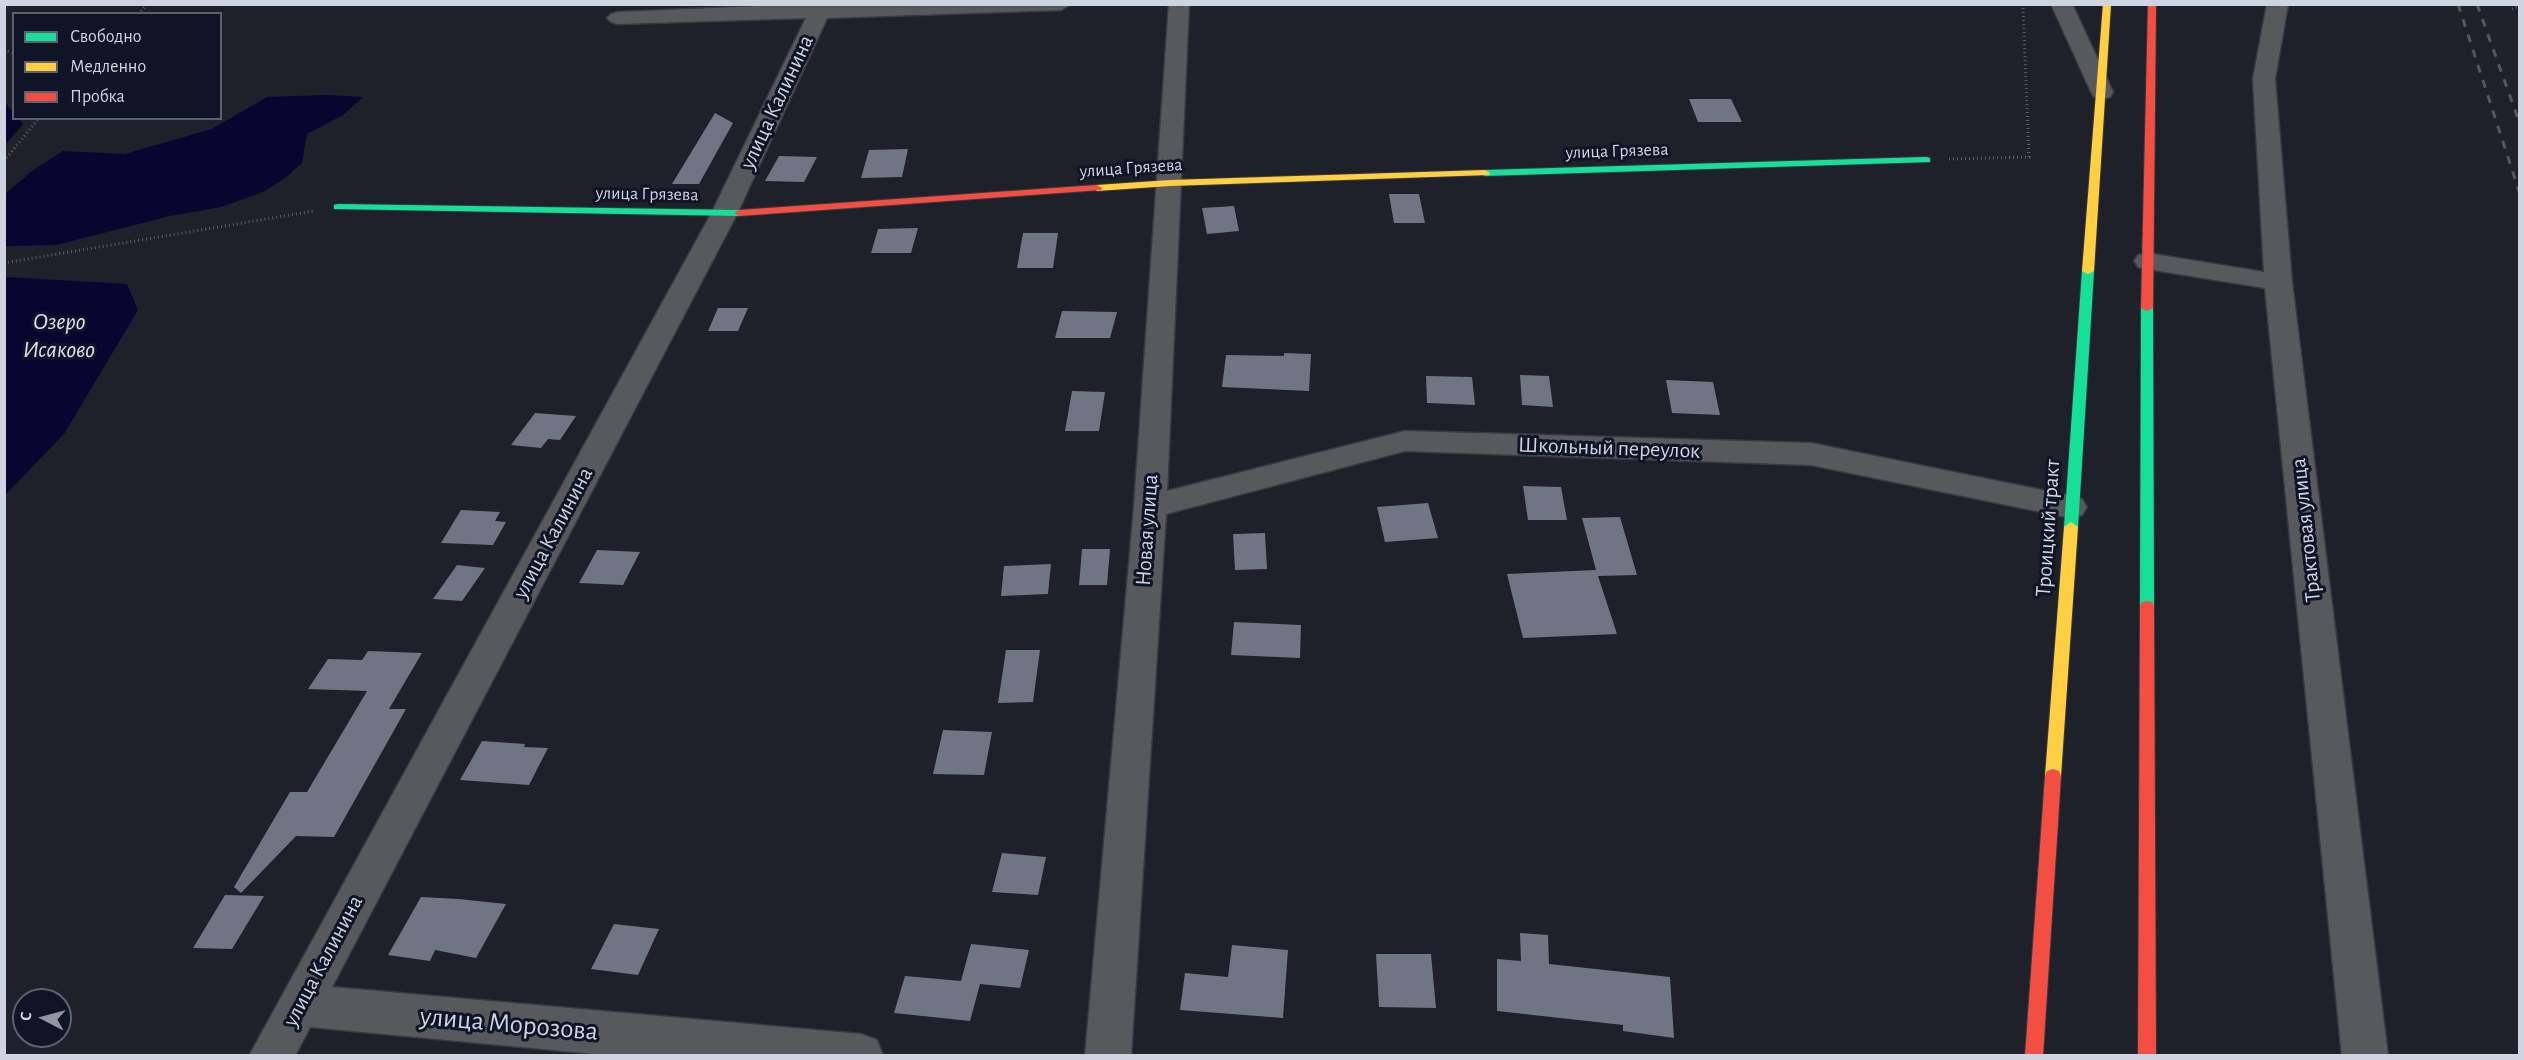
<!DOCTYPE html>
<meta charset="utf-8">
<style>
body{margin:0}
#map{position:relative;width:2524px;height:1060px;overflow:hidden;background:#1e202a;font-family:"Alegreya Sans",sans-serif}
canvas{display:block}
.frame{position:absolute;inset:0;border:6px solid #cfd4e1;pointer-events:none}
.legend{position:absolute;left:12px;top:12px;width:210px;height:108px;box-sizing:border-box;background:#0f1426;border:2px solid #5c6171;margin:0;padding:8px 10px;list-style:none;font-size:18px;color:#cfd4e1}
.legend li{display:flex;align-items:center;gap:12px;height:30px}
.legend b{width:30px;border:2px solid #5c6171}
.north{position:absolute;left:12px;top:988px;width:60px;height:60px;box-sizing:border-box;background:#0f1426;border:2px solid #5c6171;border-radius:50%;rotate:276deg;font-size:16px;font-weight:700;line-height:24px;text-align:center;color:#cfd4e1}
.north::after{content:'';display:block;margin:auto;width:21px;height:27px;background:#9195a1;clip-path:polygon(50% 0,100% 100%,50% 72%,0 100%)}
</style>
<div id="map">
<canvas width="2524" height="1060"></canvas>
<div class="frame"></div>
<ul class="legend">
<li><b style="height:8px;background:#16e098"></b>Свободно</li>
<li><b style="height:8px;background:#ffcf43"></b>Медленно</li>
<li><b style="height:8px;background:#f24e42"></b>Пробка</li>
</ul>
<div class="north">С</div>
</div>
<script>
const c = document.querySelector('canvas').getContext('2d');
c.lineJoin = 'round';
function paint(path, color) { c.fillStyle = color; c.fill(path, 'evenodd'); }
const shape = rows => new Path2D(rows.map(r => 'M' + r).join(''));
function trace(path, color, width, dash) { c.strokeStyle = color; c.lineWidth = width; c.lineCap = dash ? 'butt' : 'round'; c.setLineDash(dash || []); c.stroke(path); }
function write(font, color, halo, rows, align = 'center') {
  c.font = font + ' "Alegreya Sans",sans-serif'; c.lineWidth = 6; c.setLineDash([]); c.textBaseline = 'middle'; c.strokeStyle = halo; c.fillStyle = color; for (const [text, x, y, turn = 0] of rows) {
    c.save(); c.translate(x, y); c.rotate((+turn || 0) * Math.PI / 180); c.textAlign = isNaN(turn) ? turn : align; if (halo) c.strokeText(text, 0, 0); c.fillText(text, 0, 0); c.restore();
  }
}
paint(shape([
 [326,95,363,97,343,115,307,134,302,163,285,178,263,192,221,207,170,216,56,245,5,246,5,194,32,171,63,151,125,154,212,129,267,97],
 [4,101,13,112,14,118,19,119,23,124,5,145],
 [5,277,127,284,138,310,64,434,5,495]
]), '#060630');
paint(shape([
 [1689,99,1731,99,1742,122,1698,122],
 [715,113,733,123,699,184,672,184],
 [908,149,902,177,861,178,869,150],
 [779,156,817,157,804,182,765,181],
 [1389,194,1419,194,1425,223,1394,223],
 [1234,206,1239,231,1207,234,1202,208],
 [918,228,911,253,871,253,878,229],
 [1023,233,1058,233,1053,268,1017,268],
 [718,308,748,308,738,331,708,331],
 [1062,311,1117,312,1110,338,1055,338],
 [1284,353,1311,354,1309,391,1222,387,1226,355,1284,356],
 [1520,375,1549,376,1553,407,1522,405],
 [1426,376,1472,377,1475,405,1427,403],
 [1666,380,1713,382,1720,415,1672,413],
 [1072,391,1105,392,1099,431,1065,431],
 [535,413,576,416,560,440,548,439,541,448,511,445],
 [1523,486,1561,487,1567,520,1528,520],
 [1428,503,1438,538,1385,542,1377,507],
 [461,510,500,512,495,521,506,522,493,545,441,543],
 [1620,517,1637,575,1598,576,1617,634,1523,638,1507,574,1596,570,1582,518],
 [1265,533,1267,569,1235,570,1233,534],
 [1082,549,1110,549,1107,585,1079,585],
 [597,550,640,552,623,585,579,583],
 [1051,564,1048,594,1001,596,1004,566],
 [457,565,485,568,462,601,433,599],
 [1234,622,1301,625,1300,658,1231,655],
 [1006,650,1040,650,1033,702,998,703],
 [368,651,422,653,389,709,406,709,334,837,296,836,241,893,234,887,290,792,307,792,367,691,308,689,328,659,362,660],
 [943,730,992,732,984,775,933,774],
 [482,741,525,744,524,747,548,748,529,785,460,780],
 [1002,853,1046,857,1038,895,992,892],
 [225,895,264,896,232,949,193,948],
 [421,897,459,899,506,904,476,958,435,950,430,961,388,955],
 [614,924,659,929,638,975,591,969],
 [1520,933,1548,935,1549,964,1670,977,1674,1038,1623,1031,1623,1025,1497,1011,1497,959,1521,961],
 [971,944,1029,950,1020,988,980,984,970,1021,894,1013,905,976,961,981],
 [1232,945,1288,950,1283,1018,1180,1010,1185,973,1228,977],
 [1376,954,1431,954,1436,1008,1379,1007]
]), '#707585');
const street = shape([
 [812,4,1071,4,1061,10,827,18,737,214,332,987,861,1034,877,1040,883,1056,617,1056,310,1027,295,1056,249,1056,711,214,806,18,618,24,611,22,607,18,611,14,618,12,812,4],
 [1169,4,1189,4,1167,491,1405,431,1811,443,2071,496,2082,499,2087,507,2082,515,2071,518,1811,465,1405,451,1166,514,1131,1056,1085,1056,1134,507,1169,4],
 [2051,4,2072,4,2113,92,2110,97,2102,99,2094,97,2091,92,2051,4],
 [2267,4,2288,4,2275,79,2292,282,2388,1056,2342,1056,2265,288,2147,269,2138,267,2134,261,2138,255,2147,253,2264,272,2253,79,2267,4]
]);
const fast = shape([
 [1926,157,1930,158,1930,162,1485,176,1480,173,1485,170,1926,157],
 [338,204,739,210,744,213,739,216,334,209,334,205,338,204],
 [2088,268,2094,271,2078,527,2071,532,2064,527,2082,271,2088,268],
 [2147,305,2153,308,2154,606,2152,610,2147,611,2142,610,2140,606,2141,308,2147,305]
]);
const slow = shape([
 [2103,4,2111,4,2094,271,2088,274,2082,271,2103,4],
 [1485,170,1490,173,1489,175,1170,186,1097,191,1092,188,1097,185,1170,180,1485,170],
 [2071,522,2078,527,2061,776,2059,781,2053,783,2047,781,2045,776,2064,527,2071,522]
]);
const jam = shape([
 [2148,4,2156,4,2153,308,2147,311,2141,308,2148,4],
 [1097,185,1102,188,1101,190,739,216,734,213,739,210,1097,185],
 [2147,601,2152,602,2154,606,2156,1056,2138,1056,2140,606,2142,602,2147,601],
 [2053,769,2059,771,2061,776,2043,1056,2025,1056,2045,776,2047,771,2053,769]
]);
trace(street, '#383a43', 3);
trace(fast, '#383a43', 2);
trace(slow, '#383a43', 2);
trace(jam, '#383a43', 2);
trace(shape([
 [2512,9,2520,6],
 [138,14,147,4],
 [4,50,14,53],
 [1949,159,2029,157,2023,8,2020,4],
 [4,161,39,118],
 [4,263,314,211]
]), '#5e5f64', 3, [1, 3]);
paint(street, '#58595d');
paint(fast, '#16e098');
paint(slow, '#ffcf43');
paint(jam, '#f24e42');
trace(shape([
 [2458,4,2520,194],
 [2477,4,2520,124]
]), '#55575d', 3, [8, 8]);
write('18px', '#cfd4e1', '#0f1426', [
 ["улица Грязева",1617,151,-2],
 ["улица Грязева",1131,168,-4],
 ["улица Грязева",647,194,1]
]);
write('22px', '#cfd4e1', '#0f1426', [
 ["улица Калинина",777,102,-65],
 ["Школьный переулок",1609,448,2],
 ["Троицкий тракт",2048,528,-86],
 ["Новая улица",1147,530,-86],
 ["Трактовая улица",2306,530,-96],
 ["улица Калинина",553,533,-62],
 ["улица Калинина",323,961,-62]
]);
write('italic 24px', '#dbe1f2', '#0f1426', [
 ["Озеро",59,322],
 ["Исаково",59,350]
]);
write('27px', '#cfd4e1', '#0f1426', [
 ["улица Морозова",509,1024,5]
]);
</script>
